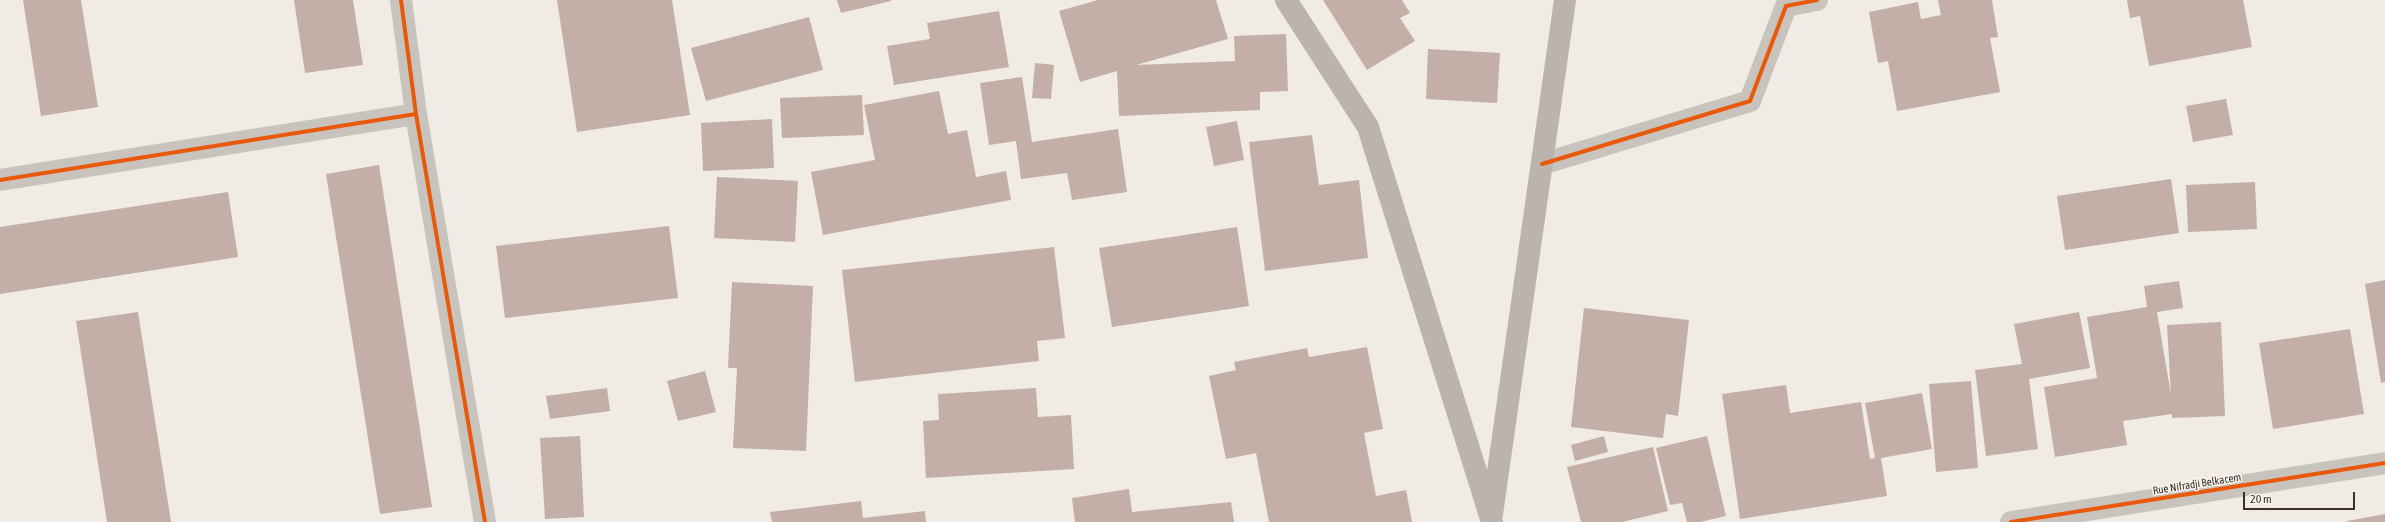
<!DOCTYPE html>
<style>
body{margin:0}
#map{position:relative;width:2385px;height:522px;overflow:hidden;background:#f0ebe5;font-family:"Asap Condensed",sans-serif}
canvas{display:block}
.scale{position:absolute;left:2243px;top:492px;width:112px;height:18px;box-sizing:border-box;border:2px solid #3b302b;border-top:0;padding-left:5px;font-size:12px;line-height:14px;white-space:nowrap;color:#3b302b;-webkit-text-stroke:3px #fbf5ee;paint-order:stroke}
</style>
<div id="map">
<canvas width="2385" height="522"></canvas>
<div class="scale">20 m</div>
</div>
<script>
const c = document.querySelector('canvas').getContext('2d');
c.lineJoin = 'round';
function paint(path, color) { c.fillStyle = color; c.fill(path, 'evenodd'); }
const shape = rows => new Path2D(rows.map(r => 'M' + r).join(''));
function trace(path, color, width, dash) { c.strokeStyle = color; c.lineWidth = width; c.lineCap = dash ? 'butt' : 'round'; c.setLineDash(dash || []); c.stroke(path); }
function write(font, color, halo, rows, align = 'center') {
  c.font = font + ' "Asap Condensed",sans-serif'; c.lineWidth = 3; c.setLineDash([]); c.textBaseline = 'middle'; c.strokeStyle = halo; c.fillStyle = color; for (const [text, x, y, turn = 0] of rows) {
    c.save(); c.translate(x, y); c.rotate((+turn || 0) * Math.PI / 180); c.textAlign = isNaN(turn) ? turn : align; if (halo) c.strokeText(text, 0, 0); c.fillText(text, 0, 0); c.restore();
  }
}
paint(shape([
 [23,0,81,0,98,107,41,116],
 [294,0,353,0,363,65,305,73],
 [557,0,672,0,690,115,577,132],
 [837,0,891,0,891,1,841,13],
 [1098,0,1216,0,1228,39,1136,65,1235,61,1234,36,1286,34,1288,91,1260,92,1260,110,1119,116,1117,71,1080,82,1059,11],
 [1323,0,1402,0,1410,13,1400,18,1415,41,1367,70],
 [1938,0,1992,0,1998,37,1990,38,2000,92,1897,111,1888,61,1878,63,1869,12,1918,2,1921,19,1941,15],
 [2127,0,2243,0,2252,47,2149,66,2140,16,2130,18],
 [999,11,1009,67,894,85,887,46,930,39,927,23],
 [809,17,823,70,706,101,691,48],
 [1428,49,1500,53,1497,103,1426,99],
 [1035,63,1054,65,1051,99,1032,98],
 [1022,77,1032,142,1118,129,1127,192,1072,200,1067,173,1021,179,1016,141,989,145,980,83],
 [939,91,948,134,967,130,976,177,1006,171,1011,200,823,235,811,172,875,160,864,105],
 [862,95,864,135,782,138,780,98],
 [2226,99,2233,135,2193,142,2186,106],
 [772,119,774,168,703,171,701,123],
 [1237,121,1244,160,1214,166,1206,127],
 [1312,135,1319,185,1359,180,1368,258,1265,271,1249,142],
 [379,165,432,507,380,514,326,174],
 [717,177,798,181,795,242,714,238],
 [2171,179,2179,233,2065,250,2057,196],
 [2255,182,2257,229,2188,232,2186,185],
 [228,192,238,257,0,294,0,227],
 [669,226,678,298,505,318,496,246],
 [1237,227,1249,306,1112,327,1099,248],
 [1054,247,1065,338,1037,341,1039,361,855,382,842,270],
 [2385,280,2385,382,2381,383,2365,284],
 [2179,281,2183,308,2157,312,2171,395,2167,325,2221,322,2225,416,2172,418,2172,414,2123,421,2127,445,2055,457,2044,387,2097,378,2087,317,2147,307,2144,286],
 [732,282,813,286,806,451,733,448,737,368,728,368],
 [1584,308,1689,320,1678,416,1666,414,1663,438,1571,427],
 [138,312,171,522,107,522,76,321],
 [2079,312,2090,368,2029,379,2038,449,1986,456,1975,370,2022,364,2014,324],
 [2350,329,2364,414,2273,429,2259,343],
 [1367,347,1383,429,1364,433,1376,496,1406,490,1412,522,1269,522,1256,453,1226,459,1209,376,1236,370,1234,362,1307,348,1309,357],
 [705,371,716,412,678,421,667,381],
 [1971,381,1978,468,1936,472,1929,384],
 [1786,385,1790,413,1861,402,1870,459,1875,458,1865,403,1922,393,1932,449,1881,458,1887,496,1740,519,1722,394],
 [607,388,610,411,550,419,546,396],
 [1036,388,1038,417,1071,415,1074,469,926,478,923,421,939,420,938,394],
 [580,436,584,517,545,519,540,438],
 [1604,436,1608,452,1575,461,1571,445],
 [1707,436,1726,516,1700,522,1687,522,1682,503,1670,505,1656,448],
 [1653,447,1668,511,1622,522,1581,522,1567,467],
 [1129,489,1132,512,1231,502,1234,522,1075,522,1072,498],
 [861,501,863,518,925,511,926,522,772,522,770,512],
 [2385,514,2385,522,2347,522,2347,521]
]), '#c3afa7');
trace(shape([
 [401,0,416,114,485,522],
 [1542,164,1750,101,1786,6,1817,0],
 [0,180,416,114],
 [2011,522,2385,463]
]), '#c9c3be', 22);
trace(shape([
 [1286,0,1368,127,1492,522],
 [1492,514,1565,0]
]), '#bab3ae', 22);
trace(shape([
 [401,0,416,114,485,522],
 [1542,164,1750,101,1786,6,1817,0],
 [0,180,416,114],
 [2011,522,2385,463]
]), '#e8590c', 4);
write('11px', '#3b302b', '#fbf5ee', [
 ["Rue Nifradji Belkacem",2197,484,-9]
]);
</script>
